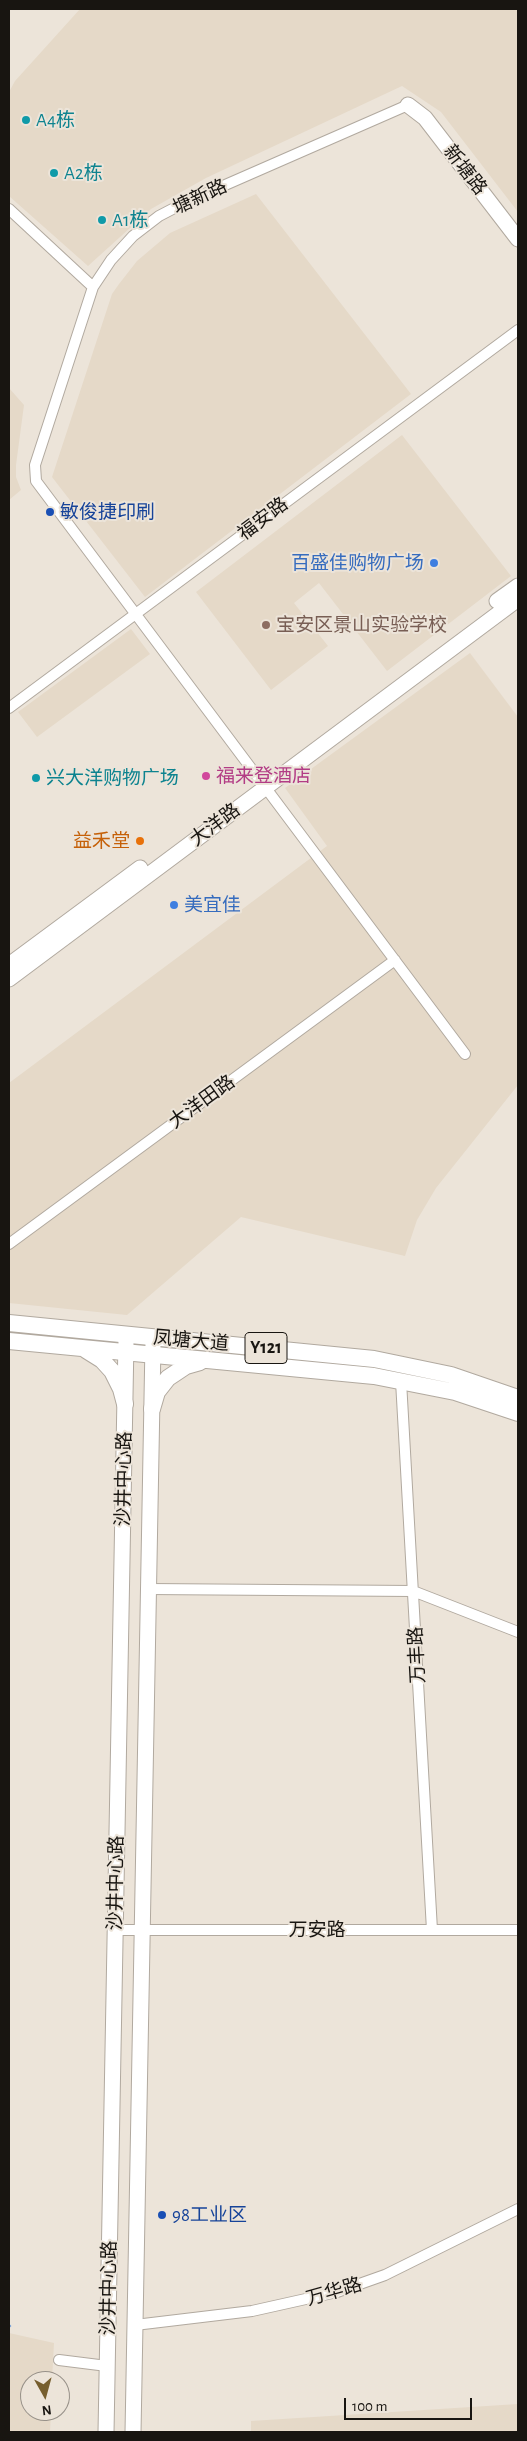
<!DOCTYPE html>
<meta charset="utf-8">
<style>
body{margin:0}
#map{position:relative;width:527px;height:2441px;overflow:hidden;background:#ece4d9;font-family:"Alegreya Sans",sans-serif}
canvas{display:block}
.frame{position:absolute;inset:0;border:10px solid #181511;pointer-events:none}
.north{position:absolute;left:20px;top:2371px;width:50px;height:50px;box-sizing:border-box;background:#ece4d9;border:1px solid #979189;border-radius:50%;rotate:173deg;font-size:14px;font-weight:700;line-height:20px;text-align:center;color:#181511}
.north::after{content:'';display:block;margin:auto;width:18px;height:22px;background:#765e2e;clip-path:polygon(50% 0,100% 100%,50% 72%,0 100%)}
.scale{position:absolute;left:344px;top:2398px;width:128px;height:22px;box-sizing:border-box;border:2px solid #181511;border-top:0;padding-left:6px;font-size:15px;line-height:18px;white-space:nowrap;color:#181511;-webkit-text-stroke:4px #ece4d9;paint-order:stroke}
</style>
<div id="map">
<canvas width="527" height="2441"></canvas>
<div class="frame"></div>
<div class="north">N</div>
<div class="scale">100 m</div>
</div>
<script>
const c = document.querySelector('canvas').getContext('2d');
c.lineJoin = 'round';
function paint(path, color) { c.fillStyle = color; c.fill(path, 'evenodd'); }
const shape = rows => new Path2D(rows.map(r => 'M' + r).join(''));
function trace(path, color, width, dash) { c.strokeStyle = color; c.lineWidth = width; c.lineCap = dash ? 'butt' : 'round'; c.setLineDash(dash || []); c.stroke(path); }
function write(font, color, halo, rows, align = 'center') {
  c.font = font + ' "Alegreya Sans","Noto Sans SC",sans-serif'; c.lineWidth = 4; c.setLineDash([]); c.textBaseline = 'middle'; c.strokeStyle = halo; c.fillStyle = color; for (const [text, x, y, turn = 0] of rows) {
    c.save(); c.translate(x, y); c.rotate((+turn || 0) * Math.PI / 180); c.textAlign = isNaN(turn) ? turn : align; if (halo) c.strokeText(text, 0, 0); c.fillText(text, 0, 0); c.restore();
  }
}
paint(shape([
 [80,9,518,9,518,212,441,112,402,86,206,178,151,209,88,266,9,196,9,92,15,81],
 [256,194,411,394,145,597,52,477,112,294,119,284,137,261,170,233],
 [9,388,24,405,16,465,16,477,21,490,9,500],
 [402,435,511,576,387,671,319,583,294,603,328,646,271,690,196,592],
 [131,629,150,654,37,737,18,712],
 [470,653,518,717,518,1085,436,1188,417,1220,405,1256,241,1217,127,1315,9,1303,9,1083,327,846,285,788],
 [9,2333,54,2343,52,2381,30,2381,30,2411,51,2411,50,2432,9,2432],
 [518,2404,518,2432,251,2432,251,2421]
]), '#e5d9c8');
trace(shape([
 [9,2326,10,2326]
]), '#83a8d8', 2.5);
const street = shape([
 [408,105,184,203,159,216,133,236,111,260,93,287,35,465,36,481,465,1054],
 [9,209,93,287],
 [9,708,518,330],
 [9,1244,395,960],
 [401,1381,432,1930],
 [148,1589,413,1591,518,1632],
 [115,1930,518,1930],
 [135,2325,252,2311,337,2292,385,2275,518,2209],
 [59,2360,107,2366]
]);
const secondary = shape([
 [408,105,425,118,518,239],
 [497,601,518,586],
 [9,965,140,868],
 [9,979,518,599],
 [106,2432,126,1341],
 [133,2432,153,1344]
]);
const primary = shape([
 [9,1323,374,1359,451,1375,518,1398],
 [9,1341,374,1376,455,1392,518,1413],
 [86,1350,102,1360,112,1371,121,1389,125,1404],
 [152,1409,157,1392,168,1378,186,1366,200,1362]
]);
trace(street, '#b1a99f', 12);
trace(secondary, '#b1a99f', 17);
trace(primary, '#b1a99f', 18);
trace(street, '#fff', 10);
trace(secondary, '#fff', 15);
trace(primary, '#fff', 16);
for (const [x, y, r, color] of [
 [26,120,5,"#0f9aa8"],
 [54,173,5,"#0f9aa8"],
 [102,220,5,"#0f9aa8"],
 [50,512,5,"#1a4fb4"],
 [434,563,5,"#3f7fe0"],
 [266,625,5,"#8d6e63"],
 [206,776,5,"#d1479c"],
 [36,778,5,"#0f9aa8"],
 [140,841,5,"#e8710a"],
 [174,905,5,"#3f7fe0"],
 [162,2215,5,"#1a4fb4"]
]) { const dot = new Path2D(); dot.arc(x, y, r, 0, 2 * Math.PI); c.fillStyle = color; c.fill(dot); trace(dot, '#ece4d9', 2); }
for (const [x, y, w] of [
 [266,1348,42]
]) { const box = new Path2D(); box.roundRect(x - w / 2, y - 15.5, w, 31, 4); c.fillStyle = '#ece4d9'; c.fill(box); trace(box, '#181511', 1); }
write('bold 18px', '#181511', null, [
 ["Y121",266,1348]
]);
write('19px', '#0d838f', '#ece4d9', [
 ["A4栋",36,120],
 ["A2栋",64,173],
 ["A1栋",112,220],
 ["兴大洋购物广场",46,778]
], 'left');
write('19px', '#181511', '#ece4d9', [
 ["新塘路",465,170,52],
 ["塘新路",200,197,-25],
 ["福安路",263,519,-37],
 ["大洋路",215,825,-37],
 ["大洋田路",202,1102,-36],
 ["凤塘大道",191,1341,5],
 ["沙井中心路",124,1479,-89],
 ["万丰路",417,1655,-93],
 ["沙井中心路",116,1883,-89],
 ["万安路",317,1930],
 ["沙井中心路",109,2288,-89],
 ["万华路",334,2292,-16]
]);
write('19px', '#164399', '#ece4d9', [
 ["敏俊捷印刷",60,512],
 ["98工业区",172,2215]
], 'left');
write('19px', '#366cbe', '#ece4d9', [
 ["百盛佳购物广场",424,563],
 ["美宜佳",184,905,"left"]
], 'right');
write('19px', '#785e54', '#ece4d9', [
 ["宝安区景山实验学校",276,625]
], 'left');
write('19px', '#b23c85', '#ece4d9', [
 ["福来登酒店",216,776]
], 'left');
write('19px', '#c56008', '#ece4d9', [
 ["益禾堂",130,841]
], 'right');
</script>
